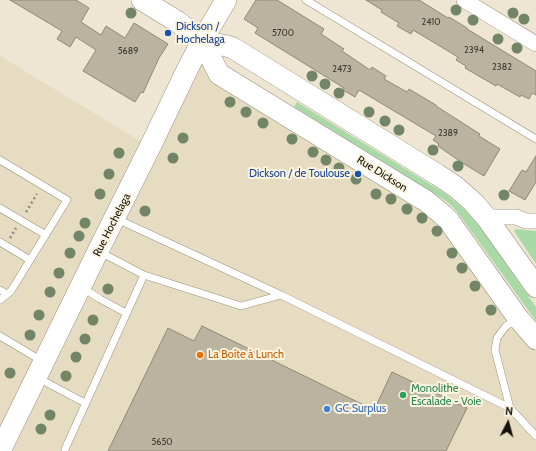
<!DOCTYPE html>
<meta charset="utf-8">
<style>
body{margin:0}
#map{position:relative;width:536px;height:451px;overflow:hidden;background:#eee6d2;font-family:Cabin,sans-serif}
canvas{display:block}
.north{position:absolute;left:488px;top:403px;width:40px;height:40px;-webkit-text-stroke:3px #fbf4df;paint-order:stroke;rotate:6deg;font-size:11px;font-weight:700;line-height:16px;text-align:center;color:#15120b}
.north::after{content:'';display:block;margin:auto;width:14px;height:18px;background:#15120b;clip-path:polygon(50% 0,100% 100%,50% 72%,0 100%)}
</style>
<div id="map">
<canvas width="536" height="451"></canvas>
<div class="north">N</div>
</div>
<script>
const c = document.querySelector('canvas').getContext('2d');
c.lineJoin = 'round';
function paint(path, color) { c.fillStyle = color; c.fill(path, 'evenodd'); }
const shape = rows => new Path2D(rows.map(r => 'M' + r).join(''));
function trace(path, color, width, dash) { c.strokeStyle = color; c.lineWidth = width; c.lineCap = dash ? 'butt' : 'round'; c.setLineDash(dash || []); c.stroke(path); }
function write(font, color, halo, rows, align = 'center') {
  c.font = font + ' Cabin,sans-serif'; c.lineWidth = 4; c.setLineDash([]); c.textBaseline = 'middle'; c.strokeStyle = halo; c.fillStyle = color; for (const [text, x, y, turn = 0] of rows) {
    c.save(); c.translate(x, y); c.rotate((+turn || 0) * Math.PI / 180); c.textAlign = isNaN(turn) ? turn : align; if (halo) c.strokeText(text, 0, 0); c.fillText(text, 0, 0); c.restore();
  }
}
paint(shape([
 [202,41,216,68,426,201,536,339,536,451,0,451,0,56,150,147]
]), '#e6dcc1');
paint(shape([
 [297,102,446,194,464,209,474,220,486,235,536,307,536,321,461,217,452,206,443,199,294,107],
 [516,229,536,231,536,264,514,231]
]), '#aad9a8');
const building = shape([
 [10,0,76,0,89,8,81,22,101,35,106,26,125,38,134,23,168,44,159,58,143,93,141,92,135,102,83,71,96,50,76,37,70,47,57,39,62,31,10,0],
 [256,0,277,0,324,29,321,34,344,49,342,51,370,70,372,67,386,76,384,79,407,92,409,89,436,105,436,106,480,134,479,136,500,149,484,176,461,162,438,146,439,144,433,140,436,136,359,90,355,97,343,90,344,88,255,33,258,28,244,19,256,0],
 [366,0,419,0,448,18,449,17,467,28,467,29,536,71,536,95,532,93,529,99,521,95,520,97,497,84,496,86,465,68,466,66,456,60,458,57,413,30,411,34,397,26,399,23,381,12,382,10,366,0],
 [536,156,536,182,525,200,509,191,522,170,526,172,536,156],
 [202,326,374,410,392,372,467,408,446,451,108,451,168,328,194,341,202,326]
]);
paint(building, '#bab3a0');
trace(building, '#8f8875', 1);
const lane = shape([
 [306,0,536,139],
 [0,160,67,200,11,291,0,300],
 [0,208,46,235],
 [117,219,281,295,510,408,536,436],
 [0,242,30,260],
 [100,252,144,275,241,306,281,295],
 [83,288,100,299,126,313],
 [0,290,7,294],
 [0,336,42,361],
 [38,378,85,403],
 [510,408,495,350,497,338,506,326,517,319],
 [65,449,144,275]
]);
const street = shape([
 [464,0,536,44],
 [486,217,516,217,526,221,536,221]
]);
const secondary = shape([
 [142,0,178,22,202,41,219,74,426,201,443,215,449,221,518,318,536,339],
 [202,41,227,46,233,48,438,175,456,187,473,202,486,217,536,287],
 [0,451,98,251,150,147,187,70,202,41,226,0]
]);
trace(lane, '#99927f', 8);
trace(street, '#99927f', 16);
trace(secondary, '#99927f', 22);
trace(shape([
 [26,212,37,194],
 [10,238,16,228]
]), '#8c8678', 2.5, [2, 3]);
trace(lane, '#fff', 7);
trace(street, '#fff', 15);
trace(secondary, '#fff', 21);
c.fillStyle = '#728566';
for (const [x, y] of [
 [456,10],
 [131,13],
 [513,13],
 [524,19],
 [473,20],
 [498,39],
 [517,48],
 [312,76],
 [325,84],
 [339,93],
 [230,102],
 [246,112],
 [369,112],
 [385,121],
 [263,123],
 [399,130],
 [183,138],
 [292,139],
 [433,150],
 [313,152],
 [119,153],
 [173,158],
 [326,160],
 [458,166],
 [339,168],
 [109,174],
 [356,179],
 [100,194],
 [376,194],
 [504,195],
 [391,199],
 [407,209],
 [145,211],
 [422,218],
 [85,223],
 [437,231],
 [79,236],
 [70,253],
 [452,253],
 [462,268],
 [59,273],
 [475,286],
 [108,289],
 [50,292],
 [491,310],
 [39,315],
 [93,320],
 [30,335],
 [85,339],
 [76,357],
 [10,373],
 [66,376],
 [50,415],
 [41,429]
]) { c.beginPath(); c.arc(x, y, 5.5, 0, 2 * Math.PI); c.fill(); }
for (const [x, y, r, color] of [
 [168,33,4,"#1a4fb4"],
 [358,174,4,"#1a4fb4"],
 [200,355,4,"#e8710a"],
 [403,395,4,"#2e9e5b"],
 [327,409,4,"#3f7fe0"]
]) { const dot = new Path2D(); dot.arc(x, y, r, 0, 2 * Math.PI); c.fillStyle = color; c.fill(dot); trace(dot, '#fbf4df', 1.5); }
write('9px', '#3e3a30', null, [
 ["2410",431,22],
 ["5700",283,33],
 ["2394",474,50],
 ["5689",128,51],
 ["2382",502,67],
 ["2473",342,69],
 ["2389",448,133],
 ["5650",162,442]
]);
write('11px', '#164399', '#fbf4df', [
 ["Dickson /",176,27],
 ["Hochelaga",176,40],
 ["Dickson / de Toulouse",350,174,"right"]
], 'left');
write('11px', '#15120b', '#fbf4df', [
 ["Rue Dickson",382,174,32],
 ["Rue Hochelaga",112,225,-63]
]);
write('11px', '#c56008', '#fbf4df', [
 ["La Boîte à Lunch",208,355]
], 'left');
write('11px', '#27864d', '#fbf4df', [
 ["Monolithe",411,389],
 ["Escalade - Voie",411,402]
], 'left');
write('11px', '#366cbe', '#fbf4df', [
 ["GC Surplus",335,409]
], 'left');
</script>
